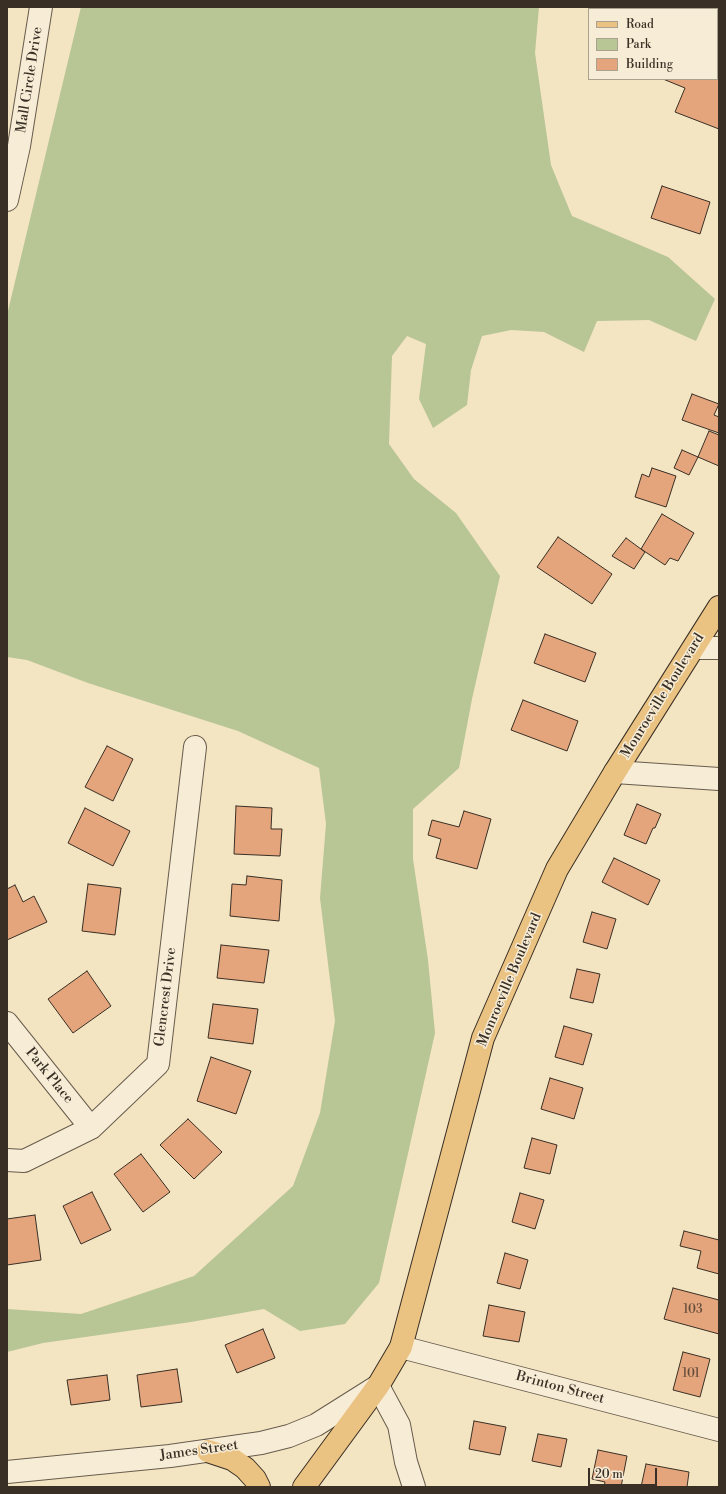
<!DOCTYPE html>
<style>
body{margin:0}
#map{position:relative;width:726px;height:1494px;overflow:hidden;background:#f3e4c2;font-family:"Libre Bodoni",serif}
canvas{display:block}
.frame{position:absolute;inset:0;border:8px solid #392f24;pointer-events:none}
.legend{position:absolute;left:588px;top:8px;width:130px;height:72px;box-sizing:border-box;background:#f7edd7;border:1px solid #aba18f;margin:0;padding:5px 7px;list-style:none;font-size:12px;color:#392f24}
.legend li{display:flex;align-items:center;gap:8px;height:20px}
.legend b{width:20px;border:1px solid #aba18f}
.scale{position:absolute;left:588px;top:1468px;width:69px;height:18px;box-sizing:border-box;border:2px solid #392f24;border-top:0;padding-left:5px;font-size:12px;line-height:14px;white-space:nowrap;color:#392f24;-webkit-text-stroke:3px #f7edd7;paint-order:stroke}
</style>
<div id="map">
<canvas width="726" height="1494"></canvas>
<div class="frame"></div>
<ul class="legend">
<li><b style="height:5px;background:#eac281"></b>Road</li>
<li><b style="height:11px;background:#b8c595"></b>Park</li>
<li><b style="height:11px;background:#e4a57d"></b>Building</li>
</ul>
<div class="scale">20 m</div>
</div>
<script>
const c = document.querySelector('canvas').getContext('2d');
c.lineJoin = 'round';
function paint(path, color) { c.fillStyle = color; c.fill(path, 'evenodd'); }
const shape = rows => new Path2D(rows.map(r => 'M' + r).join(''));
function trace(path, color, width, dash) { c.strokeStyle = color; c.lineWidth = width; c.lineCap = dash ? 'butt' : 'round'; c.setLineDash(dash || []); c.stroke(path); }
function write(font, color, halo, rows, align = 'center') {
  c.font = font + ' "Libre Bodoni",serif'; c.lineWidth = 3; c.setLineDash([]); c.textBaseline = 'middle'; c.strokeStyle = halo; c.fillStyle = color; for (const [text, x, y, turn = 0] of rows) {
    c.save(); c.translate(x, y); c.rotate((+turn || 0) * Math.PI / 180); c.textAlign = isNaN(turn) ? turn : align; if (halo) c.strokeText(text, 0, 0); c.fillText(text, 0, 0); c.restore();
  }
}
paint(shape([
 [81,7,539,7,535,53,551,165,572,216,668,257,715,299,696,341,649,320,597,321,584,352,544,332,511,330,482,336,471,370,467,405,433,428,419,399,426,344,407,336,392,356,389,444,414,479,456,513,500,576,472,699,459,768,413,809,413,859,428,960,435,1033,379,1283,345,1324,300,1331,264,1309,191,1322,43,1343,7,1352,7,1309,81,1314,194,1276,293,1186,320,1113,335,1021,320,898,326,824,319,768,238,731,88,683,27,660,7,657,7,315]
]), '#b8c595');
const building = shape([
 [691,7,719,7,719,129,675,112,685,88,663,79,717,79,717,9,690,9,691,7],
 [662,186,710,202,700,234,651,218,662,186],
 [692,394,719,404,714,415,719,417,719,433,682,420,692,394],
 [709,431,719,435,719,466,698,457,709,431],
 [682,450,698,457,689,475,674,468,682,450],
 [652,468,676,476,666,507,635,497,642,474,649,477,652,468],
 [662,514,694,533,678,561,670,558,665,565,641,549,662,514],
 [558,537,612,574,592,604,537,567,558,537],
 [626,538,645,552,634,569,612,556,626,538],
 [545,634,596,653,585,682,534,663,545,634],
 [523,700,578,721,567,751,511,730,523,700],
 [107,746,133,759,113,801,85,787,107,746],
 [637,804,661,814,655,828,653,828,646,844,624,835,637,804],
 [236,806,272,808,271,829,282,829,280,856,234,854,236,806],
 [85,808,130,831,113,866,68,843,85,808],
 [464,811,491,819,477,869,436,858,441,839,428,835,432,820,459,827,464,811],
 [614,858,660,880,648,905,602,882,614,858],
 [247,876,282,880,279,921,230,916,232,884,246,885,247,876],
 [88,884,121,888,115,935,82,931,88,884],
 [15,885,23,902,34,896,47,922,7,940,7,889,15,885],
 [592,912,616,919,607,949,583,942,592,912],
 [221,945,269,950,264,983,217,978,221,945],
 [577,969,600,974,593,1003,570,998,577,969],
 [87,971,111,1006,73,1033,48,999,87,971],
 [213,1004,258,1009,253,1044,208,1038,213,1004],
 [564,1026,592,1034,583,1065,555,1057,564,1026],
 [211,1057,251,1071,236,1114,197,1101,211,1057],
 [550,1078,583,1088,574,1119,541,1109,550,1078],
 [188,1119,222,1152,194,1179,160,1145,188,1119],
 [532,1138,557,1145,550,1174,524,1168,532,1138],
 [141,1154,170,1192,143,1212,114,1174,141,1154],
 [92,1192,111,1230,81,1244,63,1206,92,1192],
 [520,1193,544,1200,535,1229,512,1222,520,1193],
 [35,1215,41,1260,7,1265,7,1219,35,1215],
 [684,1231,719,1240,719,1274,697,1268,701,1251,680,1246,684,1231],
 [505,1253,528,1260,520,1289,497,1283,505,1253],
 [673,1288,719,1300,719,1334,664,1319,673,1288],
 [489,1305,525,1312,519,1342,483,1336,489,1305],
 [263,1329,275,1358,237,1373,225,1345,263,1329],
 [683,1352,710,1359,700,1397,673,1390,683,1352],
 [177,1369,182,1402,141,1407,137,1375,177,1369],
 [107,1375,110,1400,71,1405,67,1380,107,1375],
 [474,1421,506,1427,500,1455,469,1449,474,1421],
 [538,1434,567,1439,561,1467,532,1461,538,1434],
 [598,1450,627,1456,621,1487,604,1487,605,1482,592,1479,598,1450],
 [646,1464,689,1472,687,1487,641,1487,646,1464]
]);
paint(building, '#e4a57d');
trace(building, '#392f24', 1);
const minor = shape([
 [7,200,19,146,41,7],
 [694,648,719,648],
 [615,772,719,779],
 [7,1023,91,1128],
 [7,1160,24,1161,91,1128,158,1064,195,747],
 [401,1347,719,1430],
 [7,1472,170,1456,261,1443,289,1436,316,1425,378,1386,399,1425,406,1462,414,1487]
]);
const major = shape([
 [208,1451,232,1459,245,1468,255,1479,259,1487],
 [304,1487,378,1386,401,1347,483,1038,557,869,615,772,719,607]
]);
trace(minor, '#685c4c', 24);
trace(major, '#392f24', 24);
trace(minor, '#f7edd7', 22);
trace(major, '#eac281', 22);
write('12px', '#644c3a', null, [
 ["103",693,1310],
 ["101",691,1374]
]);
write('14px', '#392f24', '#f7edd7', [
 ["Mall Circle Drive",30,80,-81],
 ["Monroeville Boulevard",663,696,-58],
 ["Monroeville Boulevard",510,980,-67],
 ["Glencrest Drive",166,997,-83],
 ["Park Place",49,1076,51],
 ["Brinton Street",560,1388,15],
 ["James Street",199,1451,-8]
]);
</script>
